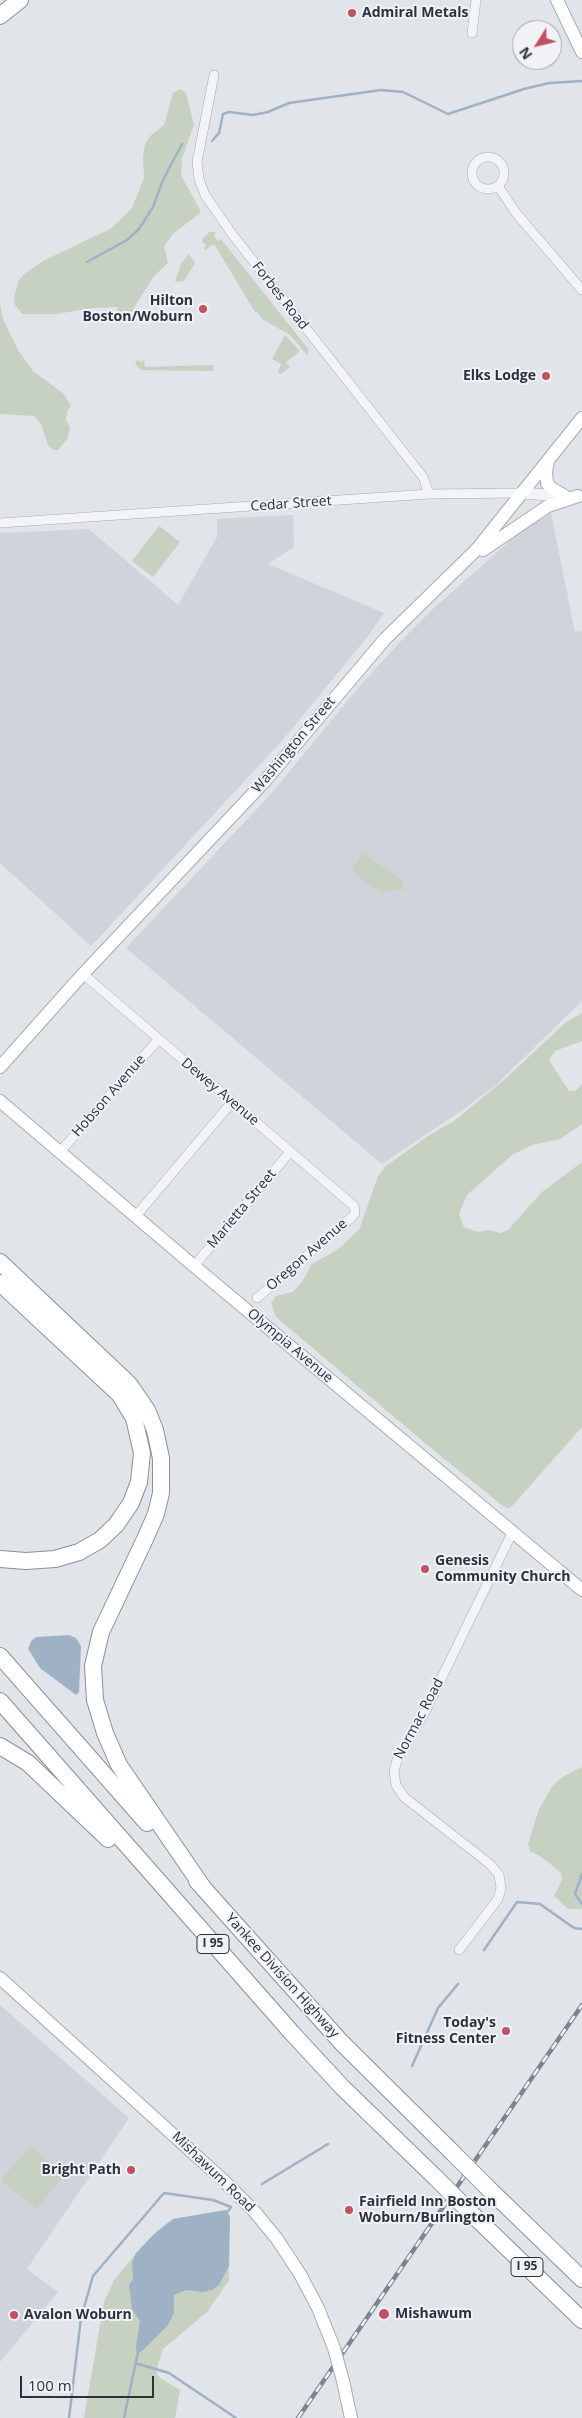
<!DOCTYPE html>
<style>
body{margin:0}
#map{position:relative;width:582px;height:2418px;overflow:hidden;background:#e1e4e8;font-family:"Open Sans",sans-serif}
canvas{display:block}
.north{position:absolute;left:512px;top:20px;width:50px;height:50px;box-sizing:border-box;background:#f0f2f6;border:1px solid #a1a5ac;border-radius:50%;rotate:234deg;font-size:14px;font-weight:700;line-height:20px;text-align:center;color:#2b323e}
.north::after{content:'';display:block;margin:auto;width:18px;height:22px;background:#c25164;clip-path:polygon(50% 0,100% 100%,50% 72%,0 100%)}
.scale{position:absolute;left:20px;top:2376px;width:134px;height:22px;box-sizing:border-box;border:2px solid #2b323e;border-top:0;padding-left:6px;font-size:15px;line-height:18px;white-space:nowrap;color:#2b323e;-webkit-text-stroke:4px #f0f2f6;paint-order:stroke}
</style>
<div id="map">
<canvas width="582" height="2418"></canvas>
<div class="north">N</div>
<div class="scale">100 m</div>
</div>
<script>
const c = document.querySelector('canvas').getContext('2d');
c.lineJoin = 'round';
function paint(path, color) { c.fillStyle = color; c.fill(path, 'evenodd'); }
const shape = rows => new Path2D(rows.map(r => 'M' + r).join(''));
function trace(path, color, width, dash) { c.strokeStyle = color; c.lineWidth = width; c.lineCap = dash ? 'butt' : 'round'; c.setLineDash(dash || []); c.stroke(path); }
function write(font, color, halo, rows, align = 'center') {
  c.font = font + ' "Open Sans",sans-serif'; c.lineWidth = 4; c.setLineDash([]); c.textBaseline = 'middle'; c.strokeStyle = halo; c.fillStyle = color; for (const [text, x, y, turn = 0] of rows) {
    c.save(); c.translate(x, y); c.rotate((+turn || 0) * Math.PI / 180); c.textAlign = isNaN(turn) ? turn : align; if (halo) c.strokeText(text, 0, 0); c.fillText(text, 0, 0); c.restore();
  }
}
paint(shape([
 [551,513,575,632,582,631,582,1001,496,1085,461,1111,382,1164,126,948,270,795,359,687,399,643,435,607,520,532],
 [293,515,294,547,268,564,384,613,368,636,282,741,91,946,0,863,0,533,89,529,178,605,217,537,217,519],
 [0,2005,129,2118,27,2269,58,2292,0,2362]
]), '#cfd3da');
paint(shape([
 [181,89,186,93,194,125,182,158,181,175,201,212,173,234,164,246,168,263,154,276,125,322,120,321,117,307,93,308,56,314,22,314,15,305,14,298,18,282,24,274,43,261,110,229,132,208,144,178,143,157,145,144,150,136,164,125,173,93],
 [209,232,216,232,214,236,218,241,221,239,224,243,309,350,307,355,290,335,262,319,257,312,255,312,214,244,205,250,204,248,206,245,202,242,203,238],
 [189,254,195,263,184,281,175,282,181,264],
 [0,303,3,319,18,350,33,371,64,394,71,406,67,412,66,420,70,428,67,439,58,450,53,450,48,445,41,424,34,416,0,414],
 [285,335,300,351,286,362,290,367,281,374,278,372,281,364,272,359],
 [138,359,140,362,144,360,145,367,213,365,213,371,140,370,135,363],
 [159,526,180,542,153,577,132,561],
 [362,853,400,878,404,889,381,892,365,882,352,870],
 [582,1013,582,1041,555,1051,549,1060,569,1091,575,1091,582,1084,582,1124,560,1139,532,1145,512,1155,467,1195,459,1214,464,1227,478,1232,489,1230,501,1233,508,1230,542,1192,582,1162,582,1427,513,1505,508,1508,503,1506,432,1449,276,1317,271,1303,276,1296,293,1292,304,1279,312,1264,337,1250,359,1230,378,1176,386,1166,428,1136,454,1121,505,1079,566,1022],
 [582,1767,582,1909,568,1909,554,1896,562,1880,561,1873,543,1858,530,1851,528,1844,539,1809,552,1787,561,1778],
 [30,2146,65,2175,36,2209,1,2180],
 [226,2210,230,2217,228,2258,229,2280,207,2312,163,2349,158,2365,157,2374,160,2378,180,2390,175,2418,84,2418,104,2302,114,2280,147,2241,173,2219]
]), '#c6d1c2');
paint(shape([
 [69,1635,76,1638,81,1646,79,1692,76,1695,40,1668,28,1649,31,1641,36,1637],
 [226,2210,230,2217,229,2266,219,2285,212,2290,203,2292,186,2290,174,2295,174,2313,168,2325,143,2350,137,2354,136,2347,140,2321,132,2309,129,2285,133,2279,132,2262,136,2253,155,2233,173,2219]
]), '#9fb2c5');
trace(shape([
 [212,141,219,133,223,114,229,112,253,115,268,112,289,103,381,90,403,92,448,114,524,89,549,83,582,81],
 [87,262,127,240,139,229,153,207,163,180,182,144],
 [582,1874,575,1894,582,1904],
 [484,1950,517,1902,540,1904,574,1928,582,1929],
 [412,2066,438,2008,458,1984],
 [262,2184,328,2144],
 [135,2363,169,2373,236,2418],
 [69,2418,81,2318,93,2276,164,2193,213,2200,231,2207,226,2214],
 [124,2418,138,2352]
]), '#9fb2c5', 2.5);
const minor = shape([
 [472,33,476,0],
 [214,75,197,162,199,179,205,195,232,234,423,477,429,494],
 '472 173a16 16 0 1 1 32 0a16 16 0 1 1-32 0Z',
 [498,186,516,213,582,290],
 [0,523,429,494,521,493],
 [83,974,354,1206,355,1213,352,1217,257,1298],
 [60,1152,158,1040],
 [135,1217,232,1102],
 [194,1266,290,1152],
 [459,1950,498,1899,501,1888,499,1875,491,1865,404,1797,396,1785,394,1771,397,1760,426,1710,513,1531]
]);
const tertiary = shape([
 [521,493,565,496]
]);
const secondary = shape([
 [557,0,582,52],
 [548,461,546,472,547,483,551,488,565,496],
 [483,550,548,506,578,496],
 [0,1067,83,974,264,782,385,639,477,549,582,418],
 [0,1101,194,1266,582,1590],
 [0,1978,224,2181,255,2212,277,2239,300,2274,318,2308,334,2348],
 [343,2381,351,2418]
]);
const motorway = shape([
 [0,16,20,0],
 [0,1262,129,1384,147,1410,155,1430,161,1458,161,1493,156,1514,145,1539,101,1632,93,1666,95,1700,105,1733,119,1765,204,1889],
 [0,1283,120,1395,134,1418,142,1453,139,1482,131,1503,116,1525,100,1540,79,1552,55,1559,26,1561,0,1559],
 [0,1656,147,1823],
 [0,1701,292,2033,342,2087,436,2178],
 [0,1746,28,1763,108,1839],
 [197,1881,341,2042,453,2153],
 [489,2189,582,2279],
 [472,2214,582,2320]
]);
trace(minor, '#a7abb2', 10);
trace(tertiary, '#a7abb2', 12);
trace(secondary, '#a7abb2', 14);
trace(motorway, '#89919d', 18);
trace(minor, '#f3f4f7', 9);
trace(tertiary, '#f3f4f7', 11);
trace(secondary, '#fff', 12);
trace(motorway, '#fff', 16);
const rail = shape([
 [298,2418,582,2005]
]);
trace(rail, '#7b8490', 4.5);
trace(rail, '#f0f2f6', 2.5, [8]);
const secondaryBridge = shape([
 [334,2348,343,2381]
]);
const motorwayBridge = shape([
 [453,2153,489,2189],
 [436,2178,472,2214]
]);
trace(secondaryBridge, '#a7abb2', 14, []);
trace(motorwayBridge, '#89919d', 18, []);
trace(secondaryBridge, '#fff', 12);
trace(motorwayBridge, '#fff', 16);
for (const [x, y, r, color] of [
 [352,13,5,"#c25164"],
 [203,309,5,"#c25164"],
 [546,376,5,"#c25164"],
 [425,1569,5,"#c25164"],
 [506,2031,5,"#c25164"],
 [131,2170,5,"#c25164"],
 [349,2210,5,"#c25164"],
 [384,2314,6,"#c25164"],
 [14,2315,5,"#c25164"]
]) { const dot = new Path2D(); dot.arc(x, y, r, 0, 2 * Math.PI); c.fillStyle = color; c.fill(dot); trace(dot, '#f0f2f6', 2); }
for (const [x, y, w] of [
 [213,1944,32],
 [527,2267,32]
]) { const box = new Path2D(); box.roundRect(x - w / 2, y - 9.5, w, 19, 4); c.fillStyle = '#f0f2f6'; c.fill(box); trace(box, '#2b323e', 1); }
write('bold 12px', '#2b323e', null, [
 ["I 95",213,1944],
 ["I 95",527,2267]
]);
write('bold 14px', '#2b323e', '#f0f2f6', [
 ["Admiral Metals",362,13],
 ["Hilton",193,301,"right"],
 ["Boston/Woburn",193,317,"right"],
 ["Elks Lodge",536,376,"right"],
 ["Genesis",435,1561],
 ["Community Church",435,1577],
 ["Today's",496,2023,"right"],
 ["Fitness Center",496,2039,"right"],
 ["Bright Path",121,2170,"right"],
 ["Fairfield Inn Boston",359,2202],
 ["Woburn/Burlington",359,2218],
 ["Mishawum",395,2314],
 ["Avalon Woburn",24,2315]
], 'left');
write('14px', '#2b323e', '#f0f2f6', [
 ["Forbes Road",280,296,52],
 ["Cedar Street",291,504,-4],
 ["Washington Street",294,745,-50],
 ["Dewey Avenue",220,1092,40],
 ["Hobson Avenue",109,1096,-49],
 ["Marietta Street",242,1209,-50],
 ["Oregon Avenue",307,1255,-41],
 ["Olympia Avenue",290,1346,40],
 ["Normac Road",419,1719,-62],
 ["Yankee Division Highway",282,1976,48],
 ["Mishawum Road",213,2172,44]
]);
</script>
